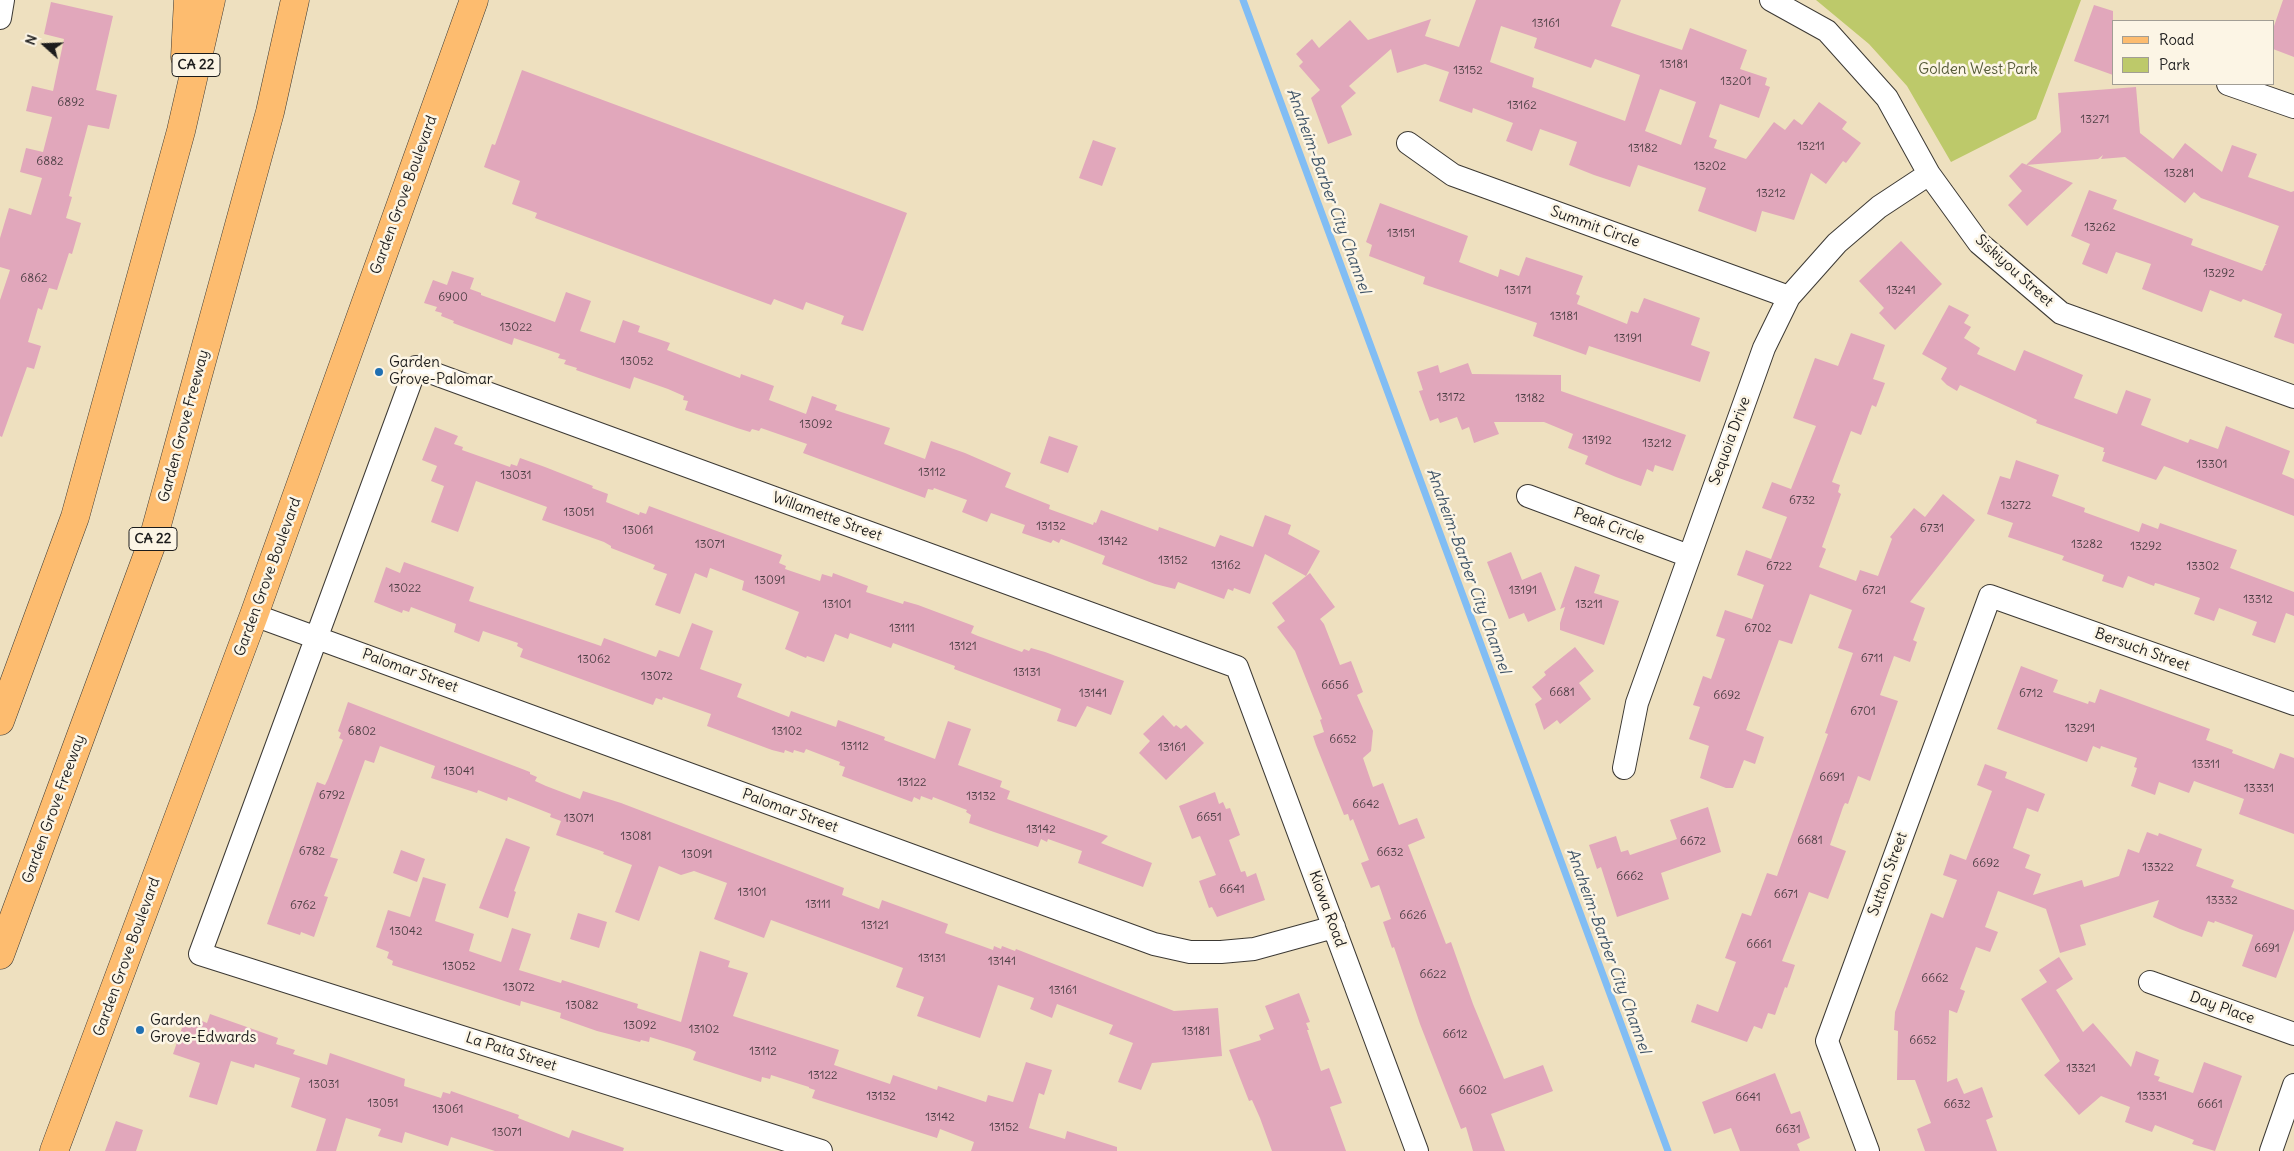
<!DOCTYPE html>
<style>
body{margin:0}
#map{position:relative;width:2294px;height:1151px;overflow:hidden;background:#eee0bf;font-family:Delius,sans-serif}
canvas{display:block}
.legend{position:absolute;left:2112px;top:20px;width:162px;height:65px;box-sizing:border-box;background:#fcf5e5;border:1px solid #a29e95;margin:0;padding:6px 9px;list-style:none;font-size:15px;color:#1c1c1c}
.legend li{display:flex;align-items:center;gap:10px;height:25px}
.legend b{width:25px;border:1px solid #a29e95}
.north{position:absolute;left:20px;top:20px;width:50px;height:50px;-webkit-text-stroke:4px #fcf5e5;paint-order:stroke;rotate:290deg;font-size:14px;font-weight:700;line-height:20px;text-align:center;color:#1c1c1c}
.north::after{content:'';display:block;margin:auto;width:18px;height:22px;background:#1c1c1c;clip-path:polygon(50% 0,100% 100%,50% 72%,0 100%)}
</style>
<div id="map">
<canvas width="2294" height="1151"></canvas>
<ul class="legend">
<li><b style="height:6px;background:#fdbc6f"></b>Road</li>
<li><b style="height:14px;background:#bdc96a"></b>Park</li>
</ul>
<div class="north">N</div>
</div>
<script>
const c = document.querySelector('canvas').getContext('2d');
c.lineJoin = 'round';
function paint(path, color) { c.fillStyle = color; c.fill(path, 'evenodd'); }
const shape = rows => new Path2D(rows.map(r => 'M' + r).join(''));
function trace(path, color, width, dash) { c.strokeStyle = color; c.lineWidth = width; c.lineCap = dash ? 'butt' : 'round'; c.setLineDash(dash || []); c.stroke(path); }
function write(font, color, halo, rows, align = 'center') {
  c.font = font + ' Delius,sans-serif'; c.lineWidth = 5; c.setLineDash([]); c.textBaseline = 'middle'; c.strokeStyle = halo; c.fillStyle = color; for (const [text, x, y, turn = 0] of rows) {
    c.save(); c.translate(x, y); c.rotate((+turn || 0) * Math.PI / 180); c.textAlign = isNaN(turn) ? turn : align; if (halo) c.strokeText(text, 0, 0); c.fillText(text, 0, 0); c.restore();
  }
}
paint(shape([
 [1816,0,2081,0,2036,119,1951,162,1907,86,1869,44]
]), '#bdc96a');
trace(shape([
 [1243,0,1668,1151]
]), '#81bdf4', 7);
paint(shape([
 [1476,0,1621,0,1611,26,1682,50,1690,28,1747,50,1740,69,1767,78,1765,85,1770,87,1759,118,1720,104,1709,137,1717,140,1714,148,1746,159,1774,122,1785,130,1794,119,1802,125,1819,102,1847,122,1842,129,1861,143,1846,163,1843,161,1826,184,1811,173,1794,220,1762,211,1756,232,1698,211,1706,188,1638,165,1630,187,1594,175,1569,165,1577,142,1540,129,1532,151,1506,141,1513,123,1473,108,1472,113,1439,101,1449,72,1425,64,1397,73,1391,49,1349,86,1356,93,1341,106,1352,135,1328,144,1311,98,1320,90,1299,66,1303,62,1296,54,1312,39,1319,48,1350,20,1368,40,1431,19,1425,36,1459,47],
 [1501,26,1537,38,1534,48,1591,68,1595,59,1640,75,1625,121,1532,87,1534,78,1490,62],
 [1660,89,1696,102,1681,145,1645,131],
 [2283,0,2294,0,2294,57,2273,49,2273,29],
 [51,2,113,16,96,90,117,95,109,129,88,125,69,196,72,197,66,218,81,223,72,254,69,253,57,290,49,288,42,310,38,308,28,342,41,346,34,369,27,367,2,437,0,436,0,300,10,270,0,267,0,238,9,208,31,215,42,178,20,172,26,148,43,152,52,117,26,111,32,86,53,91,64,39,44,34],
 [2094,5,2113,11,2113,75,2074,61],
 [522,70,907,213,863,331,841,324,844,316,806,302,803,310,774,299,771,305,535,218,537,213,512,204,520,181,484,167,492,144,495,145],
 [2136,87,2140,133,2173,159,2185,143,2222,172,2232,145,2257,154,2248,177,2291,192,2294,191,2294,344,2274,337,2282,314,2243,299,2241,302,2210,290,2202,312,2142,289,2151,264,2116,252,2107,274,2082,264,2090,244,2071,236,2089,190,2117,200,2113,209,2193,239,2191,245,2262,271,2265,265,2267,265,2265,264,2279,226,2201,198,2194,192,2185,203,2125,157,2101,159,2103,155,2098,159,2026,165,2061,132,2058,93],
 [1093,140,1116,148,1102,186,1079,178],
 [2022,163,2073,183,2027,226,2008,205,2022,191,2009,176],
 [1380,203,1468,236,1459,262,1498,277,1500,269,1519,276,1526,257,1583,276,1576,294,1580,296,1577,304,1627,324,1631,311,1638,313,1644,298,1700,318,1691,345,1710,352,1700,382,1589,346,1586,355,1533,336,1537,323,1423,284,1425,277,1369,256,1372,245,1366,242],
 [1901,241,1942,284,1895,330,1879,313,1884,308,1859,281],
 [452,271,474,278,470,289,481,293,481,295,555,322,566,292,591,301,580,331,615,343,623,320,640,326,638,332,670,343,667,350,740,378,741,374,774,386,769,400,806,414,812,396,837,405,835,410,890,428,884,444,925,459,931,441,965,453,1011,473,1005,487,1050,505,1049,509,1093,525,1094,522,1096,523,1101,510,1158,531,1159,527,1215,547,1220,535,1253,547,1265,515,1291,525,1288,534,1320,551,1306,576,1265,554,1250,594,1234,588,1233,591,1228,589,1224,599,1178,582,1175,589,1155,584,1102,564,1105,556,1061,539,1059,543,1053,540,1051,543,1022,533,1025,525,991,513,987,522,962,512,967,500,934,488,933,490,928,489,925,498,803,453,807,444,761,428,759,431,752,429,750,432,737,428,685,410,688,401,683,400,684,396,668,389,634,377,630,389,576,370,577,368,564,364,566,360,558,358,560,354,514,338,512,345,453,323,454,321,441,316,442,313,435,311,437,307,424,303,433,280,447,285],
 [1949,305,1969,315,1964,323,1971,327,1964,338,1980,348,1977,354,2015,371,2024,350,2083,375,2074,398,2117,414,2126,390,2151,399,2141,425,2188,443,2190,439,2218,449,2226,426,2290,451,2282,474,2294,479,2294,516,2164,466,2156,480,2102,461,2105,452,2103,452,2104,448,2036,423,2037,420,1960,385,1957,391,1947,385,1941,379,1947,368,1922,354],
 [1851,333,1885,345,1873,379,1885,383,1876,407,1872,405,1861,435,1851,431,1832,482,1840,485,1838,492,1841,494,1822,547,1826,549,1819,567,1856,581,1860,570,1878,576,1892,539,1890,537,1914,508,1925,517,1943,494,1975,520,1910,602,1925,608,1913,640,1917,642,1910,662,1894,656,1880,695,1898,701,1870,781,1858,776,1848,804,1845,803,1843,807,1830,845,1846,851,1828,899,1809,892,1782,961,1795,965,1787,988,1785,987,1775,1015,1768,1013,1762,1029,1754,1026,1747,1042,1691,1022,1697,1004,1718,1012,1736,962,1725,958,1742,913,1751,916,1767,873,1777,876,1828,734,1825,733,1853,653,1838,648,1852,610,1810,594,1792,644,1779,640,1746,730,1764,737,1755,764,1744,760,1733,788,1726,788,1700,778,1709,746,1689,739,1700,707,1693,705,1703,676,1711,679,1725,639,1716,636,1725,610,1752,619,1764,585,1737,575,1746,550,1771,559,1787,517,1762,508,1772,482,1791,489,1816,426,1793,418,1815,358,1838,366],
 [1468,363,1472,374,1561,375,1561,391,1686,435,1673,471,1655,465,1653,472,1647,469,1641,486,1616,477,1585,464,1588,456,1568,448,1573,434,1544,422,1494,422,1499,434,1474,443,1469,427,1462,430,1457,417,1440,423,1438,418,1430,421,1419,391,1423,390,1417,372,1438,365,1440,373],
 [435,427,458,436,454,444,463,447,462,450,510,467,511,464,517,466,520,458,545,467,593,486,592,488,608,494,606,502,639,515,640,512,646,514,649,506,782,555,779,563,786,566,785,569,820,581,822,574,832,577,833,573,868,586,866,592,903,604,904,601,918,605,974,626,971,633,978,636,1022,652,1024,649,1029,651,1031,648,1045,652,1124,681,1111,715,1087,706,1076,727,1057,721,1061,709,954,669,955,666,893,643,891,648,850,633,848,639,835,634,824,662,807,656,806,658,785,649,799,612,742,590,744,581,710,568,707,578,695,573,680,614,655,605,667,574,653,569,655,565,611,548,611,546,604,542,542,520,547,507,476,481,458,532,431,522,444,486,431,481,437,466,422,460],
 [1049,436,1078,446,1068,473,1040,463],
 [2016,460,2059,475,2052,496,2085,508,2084,512,2139,532,2142,523,2158,529,2160,523,2237,550,2230,568,2294,592,2294,616,2286,613,2275,643,2252,635,2257,622,2219,608,2214,621,2194,614,2200,598,2159,584,2155,583,2154,586,2128,576,2123,588,2102,581,2104,575,2062,560,2064,556,2008,537,2013,523,1987,514,2000,476,2010,479],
 [1511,552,1522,580,1541,572,1556,610,1528,622,1524,613,1509,619,1487,562],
 [404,562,474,587,469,601,601,646,604,638,656,657,659,650,679,657,692,623,713,631,700,669,742,684,737,697,789,717,791,711,836,727,838,720,885,737,884,740,935,759,948,721,971,729,958,765,1002,781,1000,787,1010,791,1007,799,1108,836,1101,843,1152,863,1143,887,1078,863,1082,851,1048,839,1047,842,1041,839,1038,847,994,832,969,823,971,815,966,812,967,810,933,797,932,800,921,796,920,800,914,797,912,802,842,776,845,767,839,765,840,762,806,749,804,753,794,750,793,753,785,750,784,753,772,750,707,726,711,714,663,697,662,700,656,698,653,705,520,657,523,649,517,646,518,643,483,631,479,642,454,632,456,624,451,622,411,607,409,612,403,610,402,613,374,602,386,567,400,573],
 [1575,566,1600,575,1594,593,1619,601,1604,645,1560,630,1560,623,1565,607,1560,609],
 [1310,573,1335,607,1320,619,1324,624,1340,665,1351,661,1363,692,1357,695,1373,731,1371,751,1363,758,1373,787,1383,783,1399,825,1417,818,1425,838,1408,845,1446,944,1451,942,1473,1004,1504,1079,1543,1065,1553,1091,1491,1114,1505,1151,1473,1151,1466,1127,1461,1129,1420,1024,1394,947,1392,948,1383,922,1391,919,1379,885,1371,888,1361,863,1369,860,1353,819,1350,821,1348,814,1344,815,1316,745,1313,736,1324,732,1320,720,1322,719,1295,651,1277,627,1285,621,1272,603],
 [1575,647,1594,671,1579,683,1591,699,1560,724,1557,720,1544,730,1535,704,1542,699,1532,687,1546,675,1544,672],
 [2021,666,2058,680,2053,692,2088,704,2089,701,2095,703,2100,689,2210,729,2206,740,2233,750,2232,753,2235,754,2274,769,2280,753,2294,758,2294,834,2239,814,2244,799,2194,781,2189,793,2159,782,2155,795,2131,786,2137,768,2134,767,2137,758,2101,746,2100,749,2093,746,2087,762,1997,729],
 [348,702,530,772,530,774,537,777,535,781,546,786,580,799,583,791,621,803,844,888,842,895,879,909,882,900,948,924,945,933,982,946,993,950,994,946,1001,949,1002,946,1015,951,1016,949,1174,1011,1218,1008,1222,1056,1152,1063,1141,1090,1118,1082,1133,1043,1109,1034,1113,1025,1057,1004,1052,1018,1030,1009,1034,998,998,985,980,1038,917,1016,924,997,896,987,903,968,771,920,764,938,714,919,727,883,694,871,681,875,659,866,639,921,615,912,632,865,603,854,604,852,556,835,561,821,550,817,551,814,508,797,507,801,478,790,477,793,431,778,435,766,380,746,374,763,365,760,330,857,338,859,324,896,328,897,314,937,301,932,300,935,267,924,317,782,325,785,328,779,343,740,339,738,341,733,338,731],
 [1163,715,1174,727,1176,725,1181,729,1186,725,1204,743,1166,780,1139,753,1150,741,1143,734],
 [1985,764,2007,772,2005,778,2045,794,2038,812,2027,808,2013,848,2030,855,2025,868,2041,874,2033,895,2082,880,2084,887,2119,876,2128,849,2139,853,2147,832,2158,836,2159,833,2202,849,2196,866,2234,880,2231,887,2294,910,2294,930,2276,978,2242,966,2253,935,2215,921,2214,923,2208,921,2202,937,2180,929,2153,917,2159,900,2080,925,2086,945,2060,953,2046,909,1998,891,1985,927,1998,932,1990,952,1976,947,1960,989,1965,991,1957,1013,1949,1010,1947,1082,1957,1078,1964,1094,1982,1087,1993,1117,1986,1120,1997,1151,1925,1151,1917,1129,1931,1123,1915,1080,1897,1080,1898,1031,1894,1030,1895,1012,1931,913,1943,918,1957,880,1943,875,1950,854,1966,860,1992,791,1977,785],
 [1215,792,1219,804,1223,802,1226,809,1230,808,1240,835,1229,840,1241,872,1245,871,1247,877,1256,873,1265,900,1217,917,1212,907,1209,908,1199,881,1216,875,1200,836,1192,839,1179,806],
 [1708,807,1721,852,1661,873,1669,899,1617,917,1601,867,1597,869,1589,845,1616,836,1621,852,1628,850,1630,855,1677,839,1670,820],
 [506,838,530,847,514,891,516,892,508,918,479,908],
 [401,850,425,859,417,882,393,873],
 [423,877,446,884,435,921,474,934,469,951,501,962,512,928,531,934,519,970,561,983,562,980,638,1004,637,1008,681,1022,700,951,730,961,728,967,748,973,733,1016,839,1050,834,1065,890,1084,893,1075,937,1090,938,1086,986,1102,988,1095,1013,1102,1026,1062,1052,1070,1044,1095,1039,1093,1029,1128,1065,1139,1067,1131,1117,1147,1117,1151,971,1151,974,1142,940,1129,937,1138,812,1098,815,1090,809,1088,809,1087,771,1075,770,1079,762,1077,761,1082,693,1060,696,1052,690,1049,650,1037,649,1042,641,1040,640,1042,597,1031,560,1018,561,1013,521,1001,520,1006,392,965,393,961,387,958,389,952,376,947,388,910,410,917],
 [578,913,607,922,599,948,570,939],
 [2059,957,2073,979,2056,990,2083,1032,2093,1023,2131,1067,2136,1051,2159,1060,2154,1075,2160,1077,2158,1081,2193,1093,2204,1062,2242,1076,2215,1151,2192,1144,2194,1140,2155,1125,2152,1132,2125,1122,2130,1107,2101,1096,2079,1115,2044,1075,2060,1061,2021,999,2047,982,2039,970],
 [1299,993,1310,1022,1306,1023,1309,1030,1307,1030,1321,1071,1329,1068,1342,1103,1330,1107,1346,1151,1272,1151,1260,1118,1252,1100,1249,1101,1229,1050,1261,1040,1259,1035,1274,1029,1265,1006],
 [210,1014,278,1038,276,1044,295,1050,293,1054,327,1065,330,1053,405,1079,404,1086,441,1098,443,1092,450,1094,451,1091,519,1115,518,1118,569,1138,572,1130,624,1148,623,1151,495,1151,451,1137,448,1146,405,1132,402,1143,378,1136,381,1129,346,1118,336,1151,316,1151,326,1119,291,1107,300,1078,255,1064,254,1068,231,1061,217,1105,189,1097,200,1063,173,1054,185,1019,200,1025,202,1021,207,1023],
 [1775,1073,1791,1114,1800,1111,1810,1138,1797,1144,1800,1151,1740,1151,1731,1128,1714,1134,1702,1102],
 [116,1121,143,1130,136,1151,105,1151]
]), '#e1a7bb');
const minor = shape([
 [1771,0,1827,31,1887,98,1929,174,1979,243,2061,313,2294,397],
 [0,18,3,0],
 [2228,84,2294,107],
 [1408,143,1453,175,1789,297],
 [1528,496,1689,556],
 [254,615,1154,944,1190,952,1221,952,1254,949,1334,927],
 [1624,768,1637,703,1764,348,1789,297,1837,243,1879,207,1929,174],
 [2150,982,2294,1034],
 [821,1151,200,954,416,367,1237,667,1417,1151],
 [1868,1151,1827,1041,1990,596,2294,704],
 [2271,1151,2294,1085]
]);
const major = shape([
 [54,1151,254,615,474,0]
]);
const highway = shape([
 [185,57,188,0],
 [0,721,75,517,181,131,211,0],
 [0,955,152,543,270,112,295,0]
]);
trace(minor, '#3c3934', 24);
trace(major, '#3c3934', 29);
trace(highway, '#3c3934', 29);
trace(minor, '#fff', 22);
trace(major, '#fdbc6f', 28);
trace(highway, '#fdbc6f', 28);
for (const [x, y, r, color] of [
 [379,372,5,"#1f6fb2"],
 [140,1030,5,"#1f6fb2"]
]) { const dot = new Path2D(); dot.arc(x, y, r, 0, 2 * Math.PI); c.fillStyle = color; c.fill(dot); trace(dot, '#fcf5e5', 2); }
write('12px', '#4d3f44', null, [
 ["13161",1546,24],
 ["13181",1674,65],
 ["13152",1468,71],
 ["13201",1736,82],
 ["6892",71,103],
 ["13162",1522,106],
 ["13271",2095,120],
 ["13211",1811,147],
 ["13182",1643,149],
 ["6882",50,162],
 ["13202",1710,167],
 ["13281",2179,174],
 ["13212",1771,194],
 ["13262",2100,228],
 ["13151",1401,234],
 ["13292",2219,274],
 ["6862",34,279],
 ["13171",1518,291],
 ["13241",1901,291],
 ["6900",453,298],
 ["13181",1564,317],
 ["13022",516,328],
 ["13191",1628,339],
 ["13052",637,362],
 ["13172",1451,398],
 ["13182",1530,399],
 ["13092",816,425],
 ["13192",1597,441],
 ["13212",1657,444],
 ["13301",2212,465],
 ["13112",932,473],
 ["13031",516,476],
 ["6732",1802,501],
 ["13272",2016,506],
 ["13051",579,513],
 ["13132",1051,527],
 ["6731",1932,529],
 ["13061",638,531],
 ["13142",1113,542],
 ["13071",710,545],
 ["13282",2087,545],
 ["13292",2146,547],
 ["13152",1173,561],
 ["13162",1226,566],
 ["6722",1779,567],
 ["13302",2203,567],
 ["13091",770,581],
 ["13022",405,589],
 ["13191",1523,591],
 ["6721",1874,591],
 ["13312",2258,600],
 ["13101",837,605],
 ["13211",1589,605],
 ["13111",902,629],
 ["6702",1758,629],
 ["13121",963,647],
 ["6711",1872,659],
 ["13062",594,660],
 ["13131",1027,673],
 ["13072",657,677],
 ["6656",1335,686],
 ["6681",1562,693],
 ["13141",1093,694],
 ["6712",2031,694],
 ["6692",1727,696],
 ["6701",1863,712],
 ["13291",2080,729],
 ["6802",362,732],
 ["13102",787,732],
 ["6652",1343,740],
 ["13112",855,747],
 ["13161",1172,748],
 ["13311",2206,765],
 ["13041",459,772],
 ["6691",1832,778],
 ["13122",912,783],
 ["13331",2259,789],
 ["6792",332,796],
 ["13132",981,797],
 ["6642",1366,805],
 ["6651",1209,818],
 ["13071",579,819],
 ["13142",1041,830],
 ["13081",636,837],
 ["6681",1810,841],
 ["6672",1693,842],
 ["6782",312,852],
 ["6632",1390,853],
 ["13091",697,855],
 ["6692",1986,864],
 ["13322",2158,868],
 ["6662",1630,877],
 ["6641",1232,890],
 ["13101",752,893],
 ["6671",1786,895],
 ["13332",2222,901],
 ["13111",818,905],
 ["6762",303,906],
 ["6626",1413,916],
 ["13121",875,926],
 ["13042",406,932],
 ["6661",1759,945],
 ["6691",2267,949],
 ["13131",932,959],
 ["13141",1002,962],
 ["13052",459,967],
 ["6622",1433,975],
 ["6662",1935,979],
 ["13072",519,988],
 ["13161",1063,991],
 ["13082",582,1006],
 ["13092",640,1026],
 ["13102",704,1030],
 ["13181",1196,1032],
 ["6612",1455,1035],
 ["6652",1923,1041],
 ["13112",763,1052],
 ["13321",2081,1069],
 ["13122",823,1076],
 ["13031",324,1085],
 ["6602",1473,1091],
 ["13132",881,1097],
 ["13331",2152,1097],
 ["6641",1748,1098],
 ["13051",383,1104],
 ["6632",1957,1105],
 ["6661",2210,1105],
 ["13061",448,1110],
 ["13142",940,1118],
 ["13152",1004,1128],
 ["6631",1788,1130],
 ["13071",507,1133]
]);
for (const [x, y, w] of [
 [196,65,48],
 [153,539,48]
]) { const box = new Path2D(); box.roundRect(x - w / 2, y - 11.5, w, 23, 4); c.fillStyle = '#fcf5e5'; c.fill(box); trace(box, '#1c1c1c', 1); }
write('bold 14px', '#1c1c1c', null, [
 ["CA 22",196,65],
 ["CA 22",153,539]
]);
write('15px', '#545937', '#fcf5e5', [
 ["Golden West Park",1978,70]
]);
write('15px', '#1c1c1c', '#fcf5e5', [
 ["Garden Grove Boulevard",404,195,-70],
 ["Summit Circle",1595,227,20],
 ["Siskiyou Street",2014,271,42],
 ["Garden Grove Freeway",184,426,-75],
 ["Sequoia Drive",1730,441,-70],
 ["Willamette Street",827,517,20],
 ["Peak Circle",1609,526,21],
 ["Garden Grove Boulevard",268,577,-70],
 ["Bersuch Street",2142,650,20],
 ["Palomar Street",410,671,20],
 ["Garden Grove Freeway",54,809,-70],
 ["Palomar Street",790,811,20],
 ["Sutton Street",1888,874,-70],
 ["Kiowa Road",1327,909,70],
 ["Garden Grove Boulevard",127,957,-70],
 ["Day Place",2222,1008,20],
 ["La Pata Street",511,1052,18]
]);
write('15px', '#1c1c1c', '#fcf5e5', [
 ["Garden",389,363],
 ["Grove-Palomar",389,380],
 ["Garden",150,1021],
 ["Grove-Edwards",150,1038]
], 'left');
write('italic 16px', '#3f5468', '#fcf5e5', [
 ["Anaheim-Barber City Channel",1328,191,70],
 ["Anaheim-Barber City Channel",1468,571,70],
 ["Anaheim-Barber City Channel",1608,951,70]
]);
</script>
